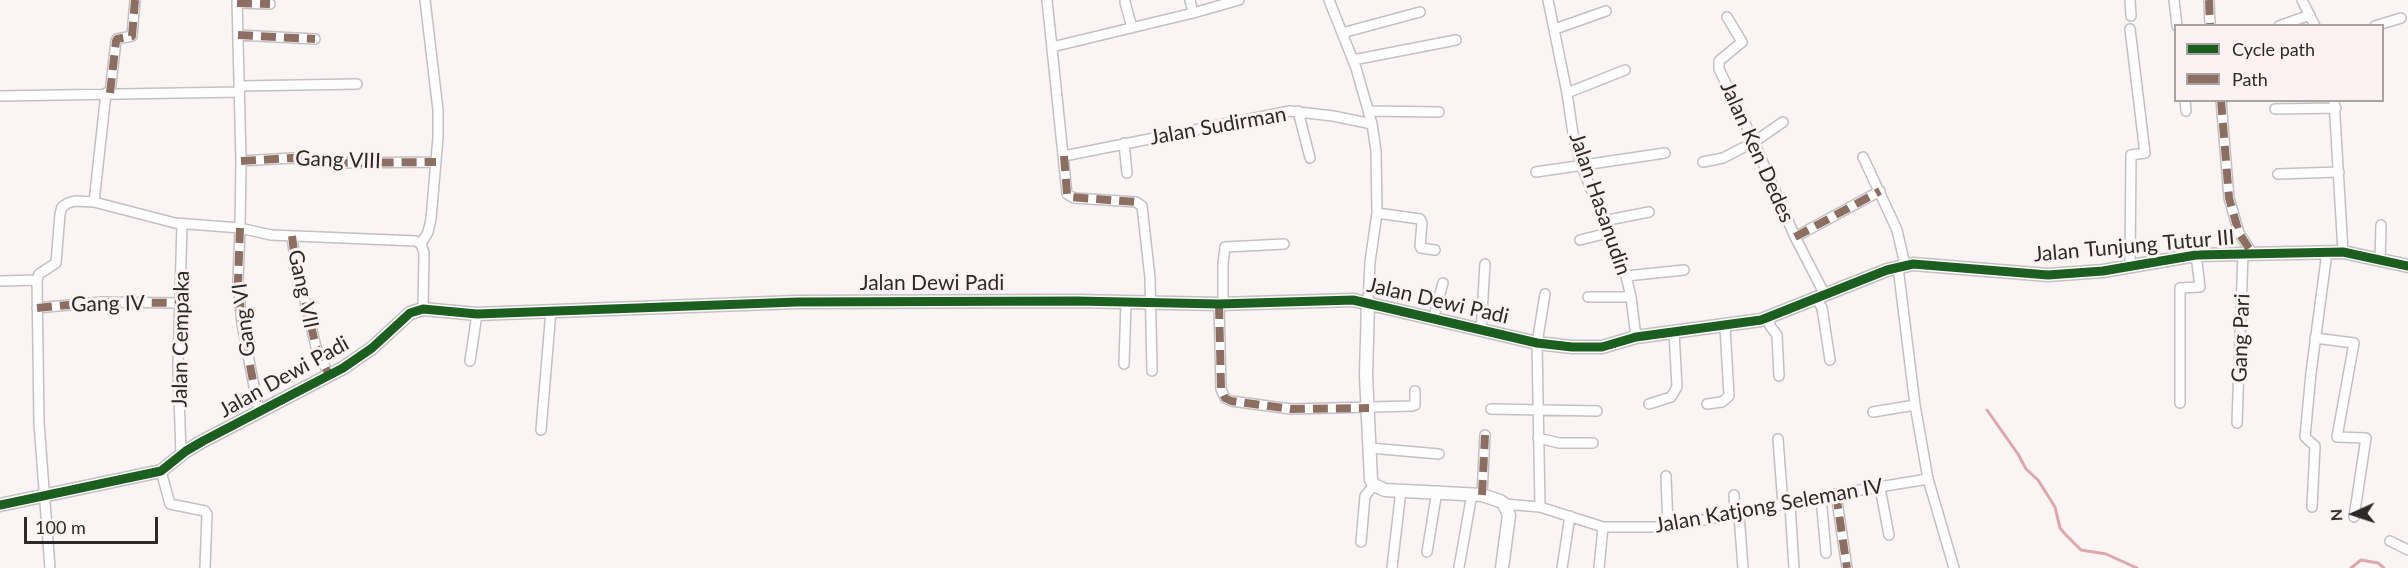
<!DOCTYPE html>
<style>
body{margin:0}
#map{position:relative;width:2408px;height:568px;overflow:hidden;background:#faf4f5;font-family:Lato,sans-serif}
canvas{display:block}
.legend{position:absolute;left:2174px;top:24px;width:210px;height:78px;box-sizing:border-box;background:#fcf2f3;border:2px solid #a9a2a2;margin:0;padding:8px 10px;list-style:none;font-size:18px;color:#2d2929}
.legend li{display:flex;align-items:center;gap:12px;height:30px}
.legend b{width:30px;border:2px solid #a9a2a2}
.north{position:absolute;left:2324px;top:484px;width:60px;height:60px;-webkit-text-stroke:4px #fcf2f3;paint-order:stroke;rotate:267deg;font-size:16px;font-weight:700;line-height:24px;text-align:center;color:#2d2929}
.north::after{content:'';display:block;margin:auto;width:21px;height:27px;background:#2d2929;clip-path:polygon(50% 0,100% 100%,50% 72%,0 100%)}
.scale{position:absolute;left:24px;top:517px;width:134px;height:27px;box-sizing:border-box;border:3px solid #2d2929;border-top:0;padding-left:8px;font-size:18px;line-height:21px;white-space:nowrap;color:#2d2929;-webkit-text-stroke:4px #fcf2f3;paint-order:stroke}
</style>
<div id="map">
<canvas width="2408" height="568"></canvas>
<ul class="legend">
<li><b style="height:8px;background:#1b5e20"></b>Cycle path</li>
<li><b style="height:8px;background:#8d6e63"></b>Path</li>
</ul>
<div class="north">N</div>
<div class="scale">100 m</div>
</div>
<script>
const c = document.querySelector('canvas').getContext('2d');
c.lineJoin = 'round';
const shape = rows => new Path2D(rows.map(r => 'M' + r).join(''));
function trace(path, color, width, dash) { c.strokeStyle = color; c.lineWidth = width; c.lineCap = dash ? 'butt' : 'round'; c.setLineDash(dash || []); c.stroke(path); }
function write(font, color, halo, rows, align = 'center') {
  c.font = font + ' Lato,sans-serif'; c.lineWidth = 6; c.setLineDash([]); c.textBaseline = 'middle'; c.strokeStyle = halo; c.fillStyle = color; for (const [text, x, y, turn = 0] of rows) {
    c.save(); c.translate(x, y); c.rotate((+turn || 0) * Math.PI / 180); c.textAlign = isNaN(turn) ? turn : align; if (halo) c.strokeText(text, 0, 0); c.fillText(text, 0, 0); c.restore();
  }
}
trace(shape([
 [1987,410,2018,454,2026,469,2038,480,2055,507,2060,528,2065,534,2081,550,2106,554,2137,568],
 [2351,568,2361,560,2378,563,2384,568]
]), '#dea6ad', 3);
const street = shape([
 [237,0,241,161,240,228,271,235,416,241,421,244,424,253,423,309],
 [1047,0,1067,194,1074,198,1136,202,1142,206,1150,278,1152,371],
 [1190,0,1193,13],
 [1329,0,1356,68,1372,124,1376,151,1377,213,1370,262,1368,303],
 [1548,0,1567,93,1573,134,1581,164,1626,276,1631,297,1636,337],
 [2130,0,2131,16],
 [2174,0,2177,26],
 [2209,0,2210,26],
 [2302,0,2315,26],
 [1125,2,1132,28],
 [237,3,270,4],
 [1727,17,1742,42,1719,61,1719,69,1754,142,1795,237,1825,295],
 [2279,26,2310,15],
 [2375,26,2401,18],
 [1555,29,1606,11],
 [1342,33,1420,12],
 [238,35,315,39],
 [1052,47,1193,13,1239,0],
 [1353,60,1456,40],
 [239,86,357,84],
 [110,93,116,41,117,39,132,36,135,0],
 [1567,93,1625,70],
 [0,96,239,92],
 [2185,100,2186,111],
 [2221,100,2229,198,2239,233,2252,253],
 [2334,100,2343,252],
 [2275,109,2336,108],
 [1298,111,1310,158],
 [1369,111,1439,112],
 [1124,143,1127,173],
 [1064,156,1290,111,1333,116,1372,124],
 [1863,157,1897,230,1905,265],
 [241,161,292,158,335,163,436,162],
 [1703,162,1723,158,1754,142,1783,122],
 [1536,172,1665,153],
 [2278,174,2339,172],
 [94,202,175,223,240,228,238,282,242,324,259,412],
 [1377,213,1420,219,1422,223,1420,246,1421,248,1435,250],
 [1603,221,1649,212],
 [292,236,299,291,304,296,316,347,329,375],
 [1795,237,1880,191],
 [1580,240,1608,233],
 [421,244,428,232,431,219,438,137,438,110,425,0],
 [2380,259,2381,225],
 [2130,266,2131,155,2145,153,2130,29],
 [1898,267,1915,405,1928,479,1954,568],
 [1626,276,1684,270],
 [0,281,37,280],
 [1588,297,1631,297],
 [1817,299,1822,308,1830,360],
 [1219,304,1221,389,1225,398,1231,401,1291,409,1412,406,1415,405,1415,391],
 [1223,304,1223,264,1225,247,1284,244],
 [37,308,101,302,179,303],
 [1769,318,1770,326,1777,335,1779,376],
 [1433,320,1443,283],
 [1481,331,1485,264],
 [2315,338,2354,343,2337,437,2366,438,2354,517],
 [470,361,477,314],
 [1124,364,1126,303],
 [2180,403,2180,288,2200,287,2196,255],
 [1649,404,1671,397,1677,387,1674,332],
 [1707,404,1722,402,1729,396,1725,327],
 [1491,409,1597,411],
 [1873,412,1915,405],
 [2237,423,2243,253],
 [541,430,551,310],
 [1538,438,1559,443,1593,443],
 [1778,439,1783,505],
 [1370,448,1439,454],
 [181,455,178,366,182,224],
 [161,471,170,504,205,511,207,514,205,568],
 [1666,476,1668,527],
 [1880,488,1889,535],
 [1836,494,1847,568],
 [1482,495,1485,435],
 [1734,495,1735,515],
 [1821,497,1826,553],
 [1504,504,1540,507,1603,527,1668,527,1836,494,1928,479],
 [1790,505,1794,568],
 [1540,507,1537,343,1545,294],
 [2312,507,2315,446,2305,437,2311,373,2327,252],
 [1739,514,1743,568],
 [2390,541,2408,550],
 [1361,542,1365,496,1374,485],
 [1427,552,1437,491],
 [1459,567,1472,494],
 [50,568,39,423,37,280,39,274,56,263,60,214,62,207,68,203,75,201,94,202,106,93],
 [1392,568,1401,490],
 [1562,568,1570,516],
 [1599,568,1603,527]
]);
const secondary = shape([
 [1368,303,1366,376,1371,480,1374,485,1385,490,1482,495,1500,501,1504,504,1509,515,1502,568],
 [0,505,161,471,186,451,203,441,343,368,372,348,410,313,423,309,477,314,797,302,1077,301,1219,304,1353,300,1537,343,1572,347,1602,347,1636,337,1761,320,1887,270,1913,264,2048,275,2103,271,2196,255,2343,252,2408,266]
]);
trace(street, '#c4c0c1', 12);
trace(secondary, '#c4c0c1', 15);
trace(street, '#fefdfe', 9);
trace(secondary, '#fefdfe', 12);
trace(shape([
 [2209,0,2210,26],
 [237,3,270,4],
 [238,35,315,39],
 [110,93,116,41,117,39,132,36,135,0],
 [2221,100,2229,198,2239,233,2252,253],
 [1064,156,1067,194,1069,197,1136,202],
 [241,161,292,158,335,163,436,162],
 [240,228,238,282,242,324,259,412],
 [292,236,299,291,304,296,316,347,329,375],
 [1795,237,1880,191],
 [1219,304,1221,389,1225,398,1231,401,1291,409,1369,408],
 [37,308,101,302,179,303],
 [1836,494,1847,568],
 [1482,495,1485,435]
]), '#8d6e63', 8, [15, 8]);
trace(shape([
 [0,505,161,471,186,451,203,441,343,368,372,348,410,313,423,309,477,314,797,302,1077,301,1219,304,1353,300,1537,343,1572,347,1602,347,1636,337,1761,320,1887,270,1913,264,2048,275,2103,271,2196,255,2343,252,2408,266]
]), '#1b5e20', 9);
write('21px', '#2d2929', '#fcf2f3', [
 ["Jalan Sudirman",1218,126,-10],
 ["Jalan Ken Dedes",1757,152,66],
 ["Gang VIII",338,160,2],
 ["Jalan Hasanudin",1600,204,71],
 ["Jalan Tunjung Tutur III",2134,246,-5],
 ["Jalan Dewi Padi",932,283],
 ["Gang VII",303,289,78],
 ["Jalan Dewi Padi",1438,301,13],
 ["Gang IV",108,304,-1],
 ["Gang VI",244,320,-97],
 ["Gang Pari",2241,338,-88],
 ["Jalan Cempaka",181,339,-89],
 ["Jalan Dewi Padi",284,377,-29],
 ["Jalan Katjong Seleman IV",1769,506,-10]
]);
</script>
